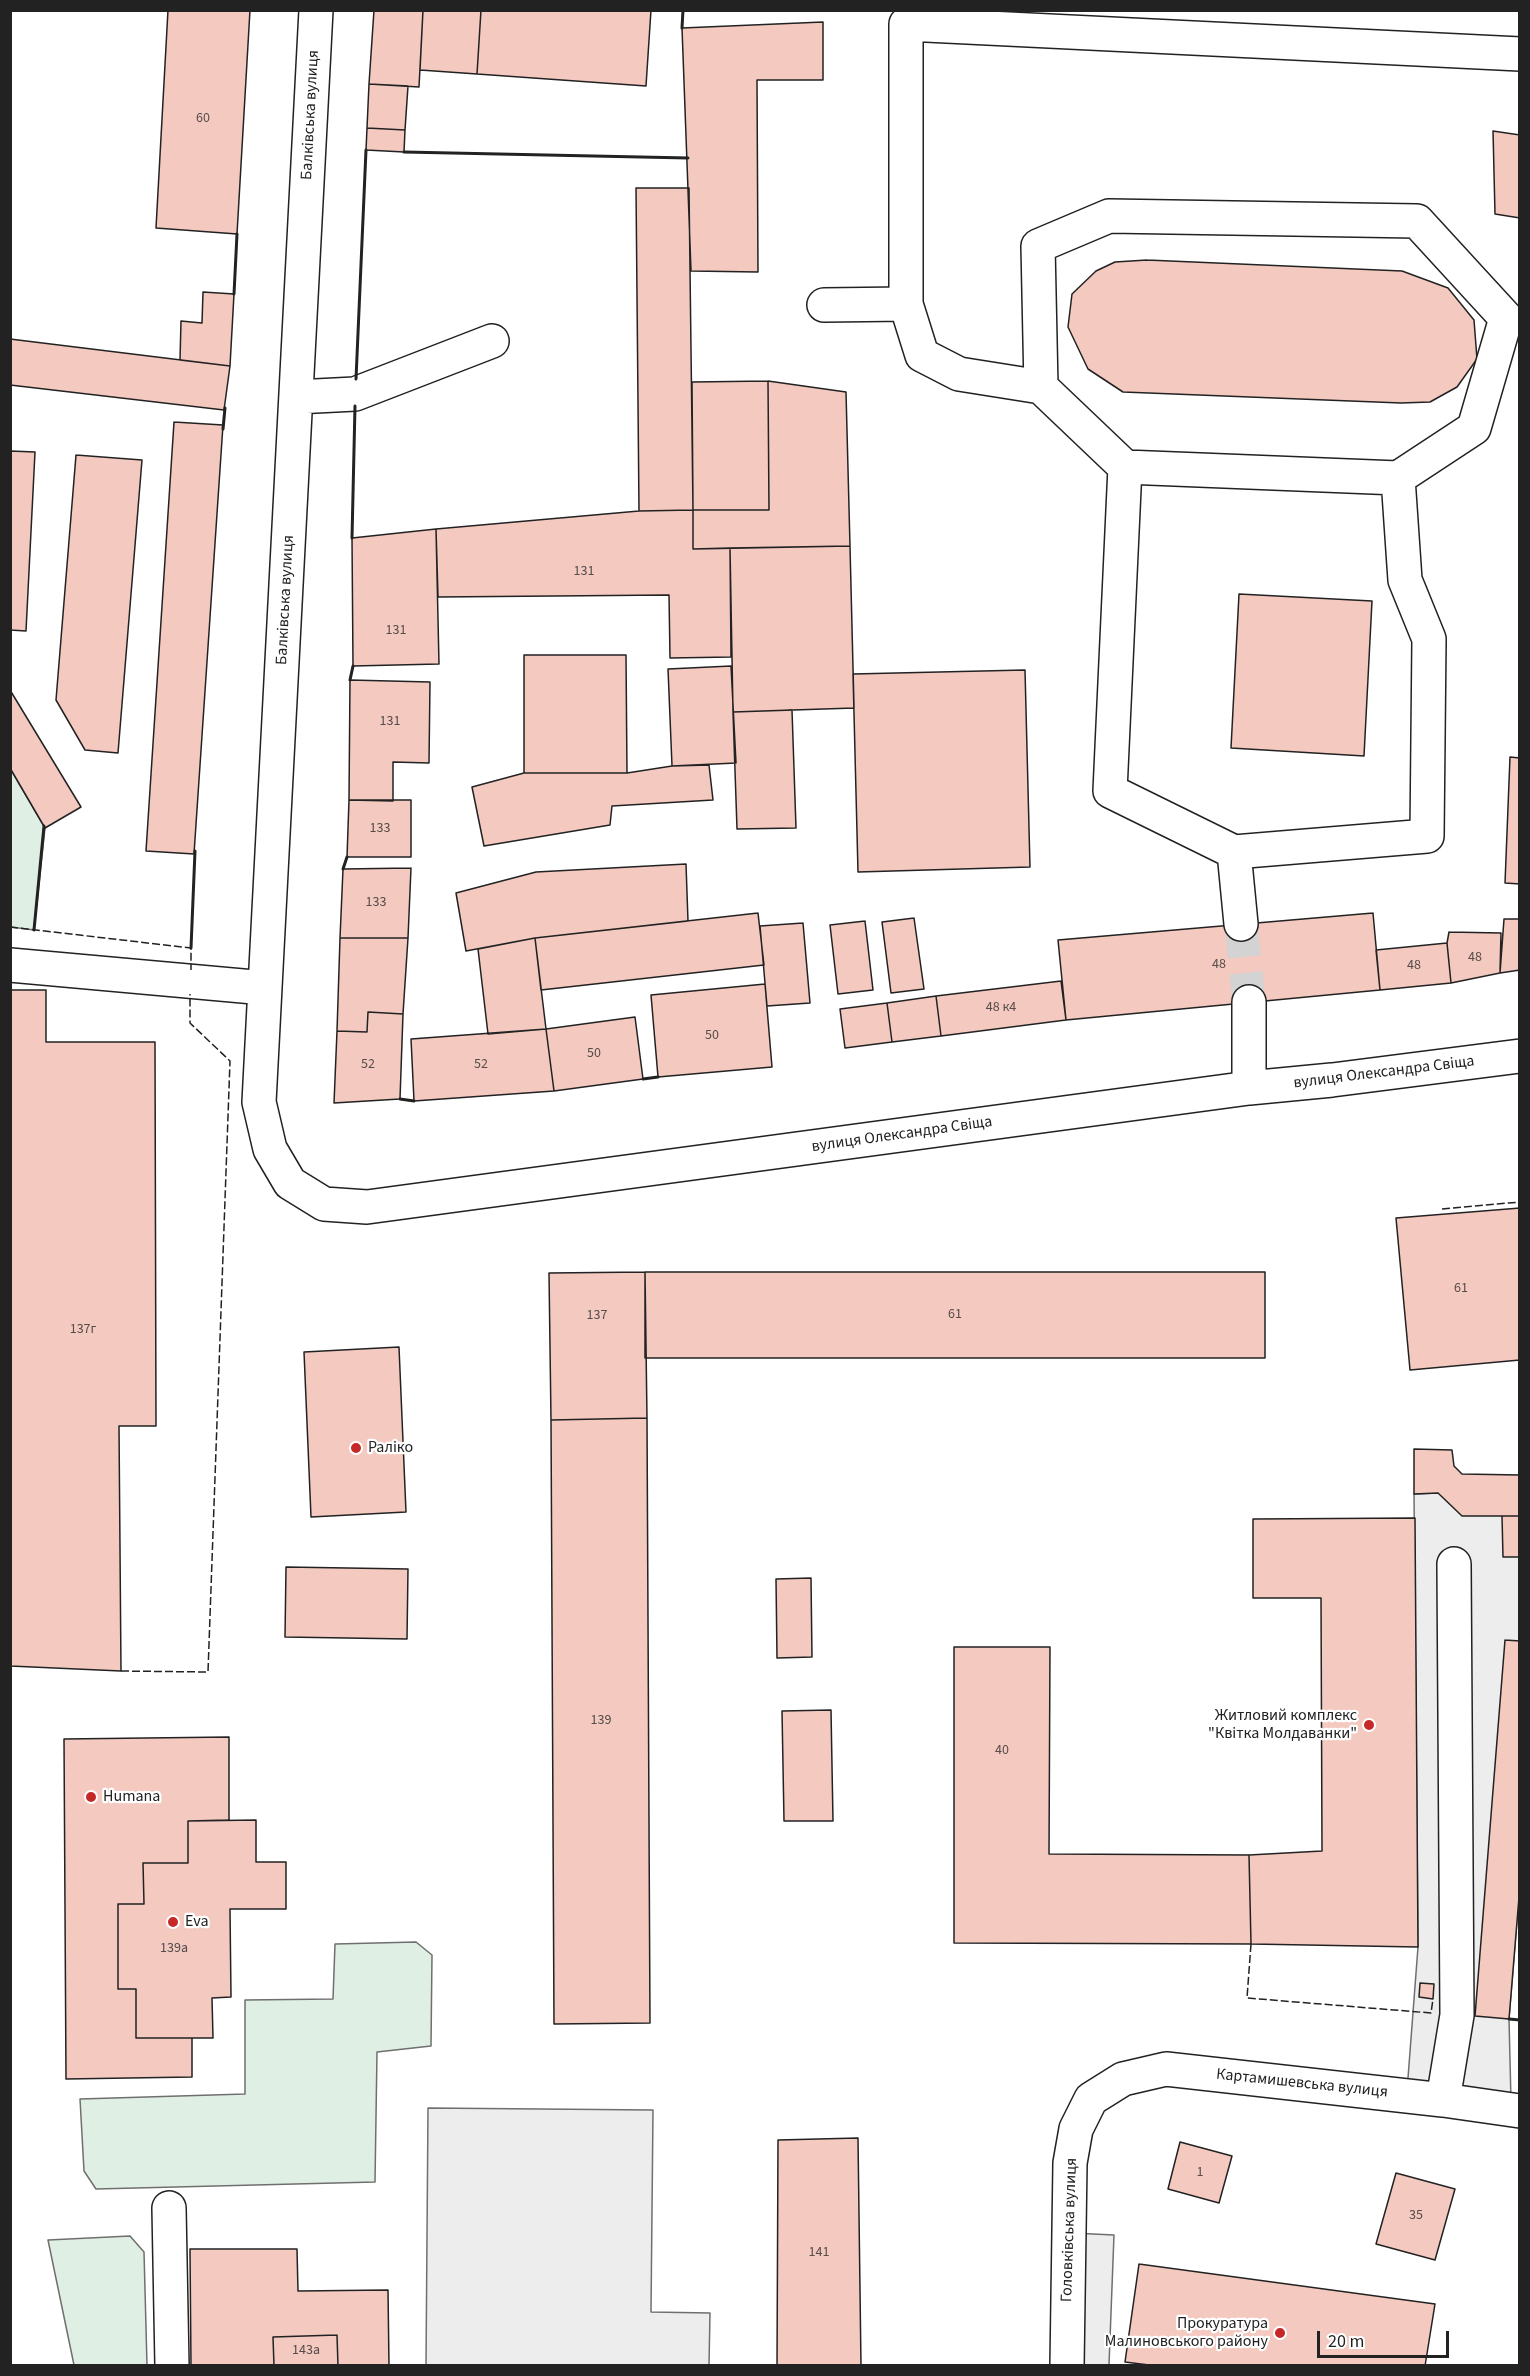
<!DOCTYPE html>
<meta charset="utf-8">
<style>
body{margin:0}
#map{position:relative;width:1530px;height:2376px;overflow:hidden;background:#fff;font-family:"Source Sans 3",sans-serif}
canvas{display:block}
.frame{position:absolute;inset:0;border:12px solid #222;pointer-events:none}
.scale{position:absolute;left:1317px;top:2331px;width:132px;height:27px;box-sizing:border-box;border:3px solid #222;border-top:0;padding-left:8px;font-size:18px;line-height:21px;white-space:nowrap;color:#222;-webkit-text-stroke:4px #fff;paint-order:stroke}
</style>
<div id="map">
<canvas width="1530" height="2376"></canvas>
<div class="frame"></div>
<div class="scale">20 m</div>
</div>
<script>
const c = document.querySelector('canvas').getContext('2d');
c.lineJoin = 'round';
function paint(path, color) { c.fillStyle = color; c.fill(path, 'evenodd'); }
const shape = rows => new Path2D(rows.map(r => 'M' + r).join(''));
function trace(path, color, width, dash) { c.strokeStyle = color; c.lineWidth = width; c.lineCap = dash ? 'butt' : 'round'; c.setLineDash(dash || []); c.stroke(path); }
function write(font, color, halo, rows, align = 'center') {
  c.font = font + ' "Source Sans 3",sans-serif'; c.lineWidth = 4.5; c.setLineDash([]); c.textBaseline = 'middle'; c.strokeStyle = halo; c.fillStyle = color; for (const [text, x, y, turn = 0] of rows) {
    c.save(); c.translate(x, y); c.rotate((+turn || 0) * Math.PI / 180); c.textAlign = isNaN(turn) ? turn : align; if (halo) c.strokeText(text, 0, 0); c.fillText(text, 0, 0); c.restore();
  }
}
const green = shape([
 [10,768,45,828,34,930,11,927,10,768],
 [416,1942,432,1955,431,2046,377,2052,375,2182,96,2189,84,2171,80,2099,245,2094,245,2000,333,1999,335,1944,416,1942],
 [130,2236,144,2252,147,2365,74,2365,48,2240,130,2236]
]);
paint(green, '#e0efe3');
trace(green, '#6f6f6f', 1.5);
const parking = shape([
 [1438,1493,1519,1516,1520,1884,1509,2019,1511,2101,1407,2091,1418,1947,1414,1494,1438,1493],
 [428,2108,653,2110,651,2312,710,2313,709,2365,426,2365,428,2108],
 [1072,2233,1114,2235,1109,2365,1066,2366,1072,2233]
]);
paint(parking, '#ededed');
trace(parking, '#6f6f6f', 1.5);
const building = shape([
 [168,10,250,10,237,234,156,228,168,10],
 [374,10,423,10,419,87,369,84,374,10],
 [423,10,481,10,477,74,420,70,423,10],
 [481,10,651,10,646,86,477,74,481,10],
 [823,22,823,80,757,80,758,272,691,271,682,28,823,22],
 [369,84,408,86,405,130,367,128,369,84],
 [367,128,405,130,404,152,366,150,367,128],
 [1493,131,1520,135,1520,218,1495,214,1493,131],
 [636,188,689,188,693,510,639,511,636,188],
 [1147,260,1402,271,1448,288,1474,320,1477,359,1457,387,1430,402,1401,403,1123,392,1088,369,1068,327,1072,294,1096,271,1115,262,1147,260],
 [203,292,234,294,230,366,180,360,181,321,202,323,203,292],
 [10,339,230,366,224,410,10,385,10,339],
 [768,381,769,510,693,510,692,382,768,381],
 [768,381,846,392,850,546,693,549,693,510,769,510,768,381],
 [174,422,223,425,194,854,146,851,174,422],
 [10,451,35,452,26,631,10,630,10,451],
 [76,455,142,460,118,753,85,750,56,700,76,455],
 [693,510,693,549,730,548,731,657,670,658,669,595,438,597,436,529,639,511,693,510],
 [436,529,439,664,353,666,352,538,436,529],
 [850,546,854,708,733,712,730,548,850,546],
 [1239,594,1372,601,1364,756,1231,748,1239,594],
 [524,655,626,655,627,773,524,773,524,655],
 [731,666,736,763,672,766,668,669,731,666],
 [1025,670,1030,867,858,872,853,674,1025,670],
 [350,680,430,682,429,763,393,762,393,801,349,800,350,680],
 [10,690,81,807,45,828,10,768,10,690],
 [792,710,796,828,737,829,733,712,792,710],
 [1510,757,1520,758,1520,884,1505,883,1510,757],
 [709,765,713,800,612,806,610,825,484,846,472,787,524,773,627,773,672,766,709,765],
 [349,800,411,800,411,857,347,857,349,800],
 [686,864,688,921,535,938,466,951,456,893,536,872,686,864],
 [411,868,408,938,340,938,343,869,411,868],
 [758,913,764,965,541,990,535,938,758,913],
 [1373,913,1380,990,1066,1020,1058,940,1373,913],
 [914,918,924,989,891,993,882,922,914,918],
 [1504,919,1520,919,1520,970,1500,973,1504,919],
 [865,921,873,990,838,994,830,925,865,921],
 [803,923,810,1003,767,1006,760,926,803,923],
 [1449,932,1501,933,1500,973,1451,983,1447,943,1449,932],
 [340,938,408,938,403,1014,368,1012,367,1032,337,1031,340,938],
 [535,938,546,1029,488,1034,478,949,535,938],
 [1447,943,1451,983,1380,990,1376,950,1447,943],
 [1061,981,1066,1020,941,1036,936,996,1061,981],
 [765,984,772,1067,658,1077,651,995,765,984],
 [10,990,46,990,46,1042,155,1042,156,1426,119,1426,121,1671,10,1666,10,990],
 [936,996,941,1036,892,1042,887,1003,936,996],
 [887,1003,892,1042,845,1048,840,1009,887,1003],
 [368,1012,403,1014,400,1099,334,1103,337,1031,367,1032,368,1012],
 [635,1017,643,1079,554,1091,546,1029,635,1017],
 [546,1029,554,1091,414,1101,411,1039,546,1029],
 [1520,1208,1520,1360,1410,1370,1396,1218,1520,1208],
 [645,1272,1265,1272,1265,1358,645,1358,645,1272],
 [645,1272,647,1418,551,1420,549,1273,645,1272],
 [399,1347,406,1512,311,1517,304,1352,399,1347],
 [647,1418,650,2023,554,2024,551,1420,647,1418],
 [1414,1449,1452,1450,1454,1466,1462,1474,1520,1475,1520,1516,1462,1516,1438,1493,1414,1494,1414,1449],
 [1502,1516,1520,1516,1520,1557,1503,1557,1502,1516],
 [1415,1518,1418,1947,1251,1944,1249,1855,1322,1851,1321,1598,1253,1598,1253,1519,1415,1518],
 [286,1567,408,1569,407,1639,285,1637,286,1567],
 [811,1578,812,1657,777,1658,776,1579,811,1578],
 [1505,1640,1520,1641,1520,1885,1509,2019,1475,2016,1505,1640],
 [954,1647,1050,1647,1049,1854,1249,1855,1251,1944,954,1943,954,1647],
 [831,1710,833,1821,784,1821,782,1711,831,1710],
 [229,1737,229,1820,188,1821,188,1863,143,1863,144,1904,118,1904,118,1989,136,1989,136,2038,192,2038,192,2077,66,2079,64,1739,229,1737],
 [256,1820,256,1862,286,1862,286,1909,230,1909,231,1997,212,1998,213,2038,136,2038,136,1989,118,1989,118,1904,144,1904,143,1863,188,1863,188,1821,256,1820],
 [1420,1983,1434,1984,1433,1999,1419,1997,1420,1983],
 [858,2138,861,2366,777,2366,778,2140,858,2138],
 [1180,2142,1232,2156,1219,2203,1168,2189,1180,2142],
 [1396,2173,1455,2189,1435,2260,1376,2244,1396,2173],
 [190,2249,297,2249,298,2291,388,2290,389,2366,338,2366,337,2335,273,2337,274,2366,191,2366,190,2249],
 [1139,2264,1435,2304,1425,2366,1157,2366,1125,2362,1139,2264],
 [337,2335,338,2366,274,2366,273,2337,337,2335]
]);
paint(building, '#f3c9c0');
trace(building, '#222', 1.5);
trace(shape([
 [1241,924,1249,1002]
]), '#d3d3d3', 33, [33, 16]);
const minor = shape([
 [316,10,259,1102,270,1149,290,1183,324,1204,367,1207,1249,1088,1332,1080,1520,1056],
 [824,305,906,304],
 [1041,387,959,374,922,355,906,304,906,24,1520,54],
 [296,397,355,394,492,341],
 [1125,467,1110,791,1234,852,1427,836,1429,639,1405,580,1398,478,1125,467,1041,387,1038,246,1109,216,1417,221,1506,318,1474,428,1398,478],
 [1234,852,1241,924],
 [10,965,265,988],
 [1249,1002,1249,1088],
 [1443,2100,1457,2015,1454,1564],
 [169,2208,172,2366],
 [1067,2366,1070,2163,1076,2129,1091,2099,1123,2079,1166,2069,1443,2100,1520,2111]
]);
trace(minor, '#222', 36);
trace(minor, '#fff', 33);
trace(shape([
 [10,927,191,948,191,970],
 [1442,1209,1520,1202],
 [121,1671,208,1672,230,1061,190,1023,190,994],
 [1251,1944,1247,1998,1431,2013,1433,1999]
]), '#222', 1.5, [8, 3]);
trace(shape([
 [682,28,683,10],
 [404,152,688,158],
 [234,294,237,234],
 [356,379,366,150],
 [223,429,225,408],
 [352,538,355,406],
 [350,680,353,666],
 [343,869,347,857],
 [34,930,44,826],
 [191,948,195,851],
 [643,1079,658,1077],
 [400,1099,414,1101],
 [1509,2019,1520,2020]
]), '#222', 3);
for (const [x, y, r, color] of [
 [356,1448,6,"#c62828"],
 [1369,1725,6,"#c62828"],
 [91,1797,6,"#c62828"],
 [173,1922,6,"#c62828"],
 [1280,2333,6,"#c62828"]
]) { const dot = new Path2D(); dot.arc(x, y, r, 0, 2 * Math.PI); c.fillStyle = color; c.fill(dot); trace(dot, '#fff', 2); }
write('14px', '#564c4a', null, [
 ["60",203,119],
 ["131",584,572],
 ["131",396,631],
 ["131",390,722],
 ["133",380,829],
 ["133",376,903],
 ["48",1475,958],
 ["48",1219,965],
 ["48",1414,966],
 ["48 к4",1001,1008],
 ["50",712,1036],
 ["50",594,1054],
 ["52",368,1065],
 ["52",481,1065],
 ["61",1461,1289],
 ["61",955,1315],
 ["137",597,1316],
 ["137г",83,1330],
 ["139",601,1721],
 ["40",1002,1751],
 ["139а",174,1949],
 ["1",1200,2173],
 ["35",1416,2216],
 ["141",819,2253],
 ["143а",306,2351]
]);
write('16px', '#222', '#fff', [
 ["Балківська вулиця",311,115,-87],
 ["Балківська вулиця",286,600,-87],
 ["вулиця Олександра Свіща",1384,1073,-7],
 ["вулиця Олександра Свіща",902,1135,-8],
 ["Картамишевська вулиця",1302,2084,6],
 ["Головківська вулиця",1070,2230,-88]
]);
write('16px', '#222', '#fff', [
 ["Раліко",368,1448],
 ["Житловий комплекс",1357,1716,"right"],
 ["\"Квітка Молдаванки\"",1357,1734,"right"],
 ["Humana",103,1797],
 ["Eva",185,1922],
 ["Прокуратура",1268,2324,"right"],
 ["Малиновського району",1268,2342,"right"]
], 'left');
</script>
